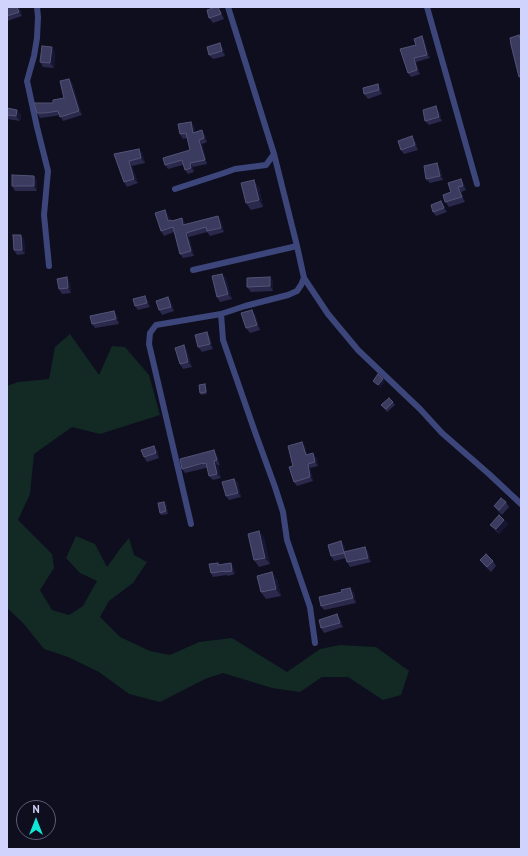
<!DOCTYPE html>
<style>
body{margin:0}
#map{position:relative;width:528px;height:856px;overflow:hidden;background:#0e0e1f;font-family:"PT Sans",sans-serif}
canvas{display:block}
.frame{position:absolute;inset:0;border:8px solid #d0d3fb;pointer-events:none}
.north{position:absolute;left:16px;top:800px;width:40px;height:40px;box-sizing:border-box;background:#0e0e1f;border:1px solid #5c5d77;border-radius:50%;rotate:0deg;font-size:11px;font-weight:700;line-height:16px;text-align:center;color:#d0d3fb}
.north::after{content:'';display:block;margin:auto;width:14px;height:18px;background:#11e6d5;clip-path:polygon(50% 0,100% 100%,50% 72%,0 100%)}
</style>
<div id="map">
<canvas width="528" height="856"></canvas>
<div class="frame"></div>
<div class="north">N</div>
</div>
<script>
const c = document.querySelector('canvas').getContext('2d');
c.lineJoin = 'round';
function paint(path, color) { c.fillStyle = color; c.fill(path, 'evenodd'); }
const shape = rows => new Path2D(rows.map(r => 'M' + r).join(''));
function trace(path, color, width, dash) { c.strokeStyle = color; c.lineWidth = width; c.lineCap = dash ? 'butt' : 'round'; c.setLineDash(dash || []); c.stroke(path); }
paint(shape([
 [70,334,99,375,112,346,125,347,149,375,160,415,100,434,72,427,34,454,30,494,18,520,52,554,54,568,40,590,52,610,69,615,83,606,97,581,80,573,66,558,76,536,95,544,107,567,120,549,129,538,134,555,147,562,133,583,109,601,100,617,120,637,150,651,170,655,199,642,232,638,287,672,320,649,340,645,376,647,409,671,401,695,383,700,348,677,322,677,300,692,272,688,223,673,205,679,160,702,129,694,99,672,68,657,44,649,23,623,7,608,7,386,18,382,49,379,55,347]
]), '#122924');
trace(shape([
 [37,7,38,17,37,38,34,56,27,81,37,127,48,171,44,215,49,266],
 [427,7,477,184],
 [175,189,224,173,235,169,266,165,274,154],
 [193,270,297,246],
 [304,278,328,314,358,350,420,409,442,433,489,474,521,504],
 [221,314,223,340,255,432,275,487,283,512,287,540,310,607,315,643],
 [191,524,149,344,150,333,156,325,221,314,245,306,288,295,297,291,301,285,304,278,297,246,274,154,228,7]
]), '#3d467b', 6);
paint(shape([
 [7,7,19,7,22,16,7,21],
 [221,11,224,19,213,23,209,18],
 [422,36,424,40,430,58,416,62,420,74,411,77,408,73,416,45],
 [223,48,225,56,213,59,209,55],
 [55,52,54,68,43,67,40,62],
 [69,79,72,83,82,115,63,121,60,115,48,117,40,118,37,113,53,103,64,98],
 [381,89,382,94,368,99,364,94],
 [7,108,17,110,21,115,20,121,7,119],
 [439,111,442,121,429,125,425,121],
 [191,122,194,126,195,132,205,135,207,142,202,144,207,164,193,167,194,172,188,174,185,170,183,165,168,169,165,165,190,150,187,138,183,139,180,134],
 [415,141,418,150,404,154,401,150],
 [139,149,142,153,145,163,132,166,138,183,127,187,124,182,114,154],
 [440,168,443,180,430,183,426,179],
 [461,179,464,184,466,190,461,192,465,202,449,207,445,202,451,192],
 [37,180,37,191,15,191,12,186],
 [259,187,263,207,251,210,246,203],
 [441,201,444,206,447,212,436,216,433,212],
 [165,210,168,215,170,220,172,221,182,218,185,224,221,220,224,232,210,236,207,232,189,237,194,256,183,258,180,254,174,232,164,236,161,231],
 [24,239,25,254,17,255,14,250],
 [270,277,273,281,273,291,251,292,247,287],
 [226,278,232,299,220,302,217,297],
 [70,282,71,293,62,294,59,289],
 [145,296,148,301,150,307,138,310,135,306],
 [168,297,171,302,174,311,162,315,159,310],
 [114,311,117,316,119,324,95,328,92,324],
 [255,314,260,330,250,333,246,328],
 [207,332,210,337,213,349,202,352,198,347],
 [187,350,192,367,183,369,180,364],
 [206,386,207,394,201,395,200,393],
 [393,402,395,405,387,412,381,405],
 [305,446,307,455,316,457,318,466,310,468,313,481,297,486,294,482,293,466],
 [157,450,159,458,147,462,144,457],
 [217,455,220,465,218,465,221,478,213,480,209,476,208,468,206,468,185,473,182,469],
 [234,479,238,483,241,497,229,500,226,496],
 [506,502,509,507,502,515,497,510,494,506],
 [166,504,168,514,161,515,160,513],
 [504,520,508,524,499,534,490,525],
 [259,531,264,538,270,564,259,567,254,560],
 [341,541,344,546,346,552,365,547,368,552,371,562,350,567,347,562,346,558,334,561,331,556],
 [480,560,493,561,496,566,491,572,483,564],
 [218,563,219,565,233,566,235,574,228,576,227,575,213,577,211,573],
 [277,579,281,596,266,599,261,592],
 [350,588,354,593,356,603,324,610,321,606,342,592],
 [340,619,343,627,324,633,321,628]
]), '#2a294c');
paint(shape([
 [17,7,19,7,22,16,19,12],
 [218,7,221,11,224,19,221,14],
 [422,36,424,40,430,58,427,55],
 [220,43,223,48,225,56,222,51],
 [52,47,55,52,54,68,50,63],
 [414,58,416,62,420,74,417,70],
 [69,79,72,83,82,115,79,111],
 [378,84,381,89,382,94,379,90],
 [436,106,439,111,442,121,439,117],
 [17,110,21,115,20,121,16,116],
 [191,122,194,126,196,137,193,133],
 [202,130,205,135,207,142,204,138],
 [412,136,415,141,418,150,415,145],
 [199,140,202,144,207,164,205,160],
 [139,149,142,153,145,163,141,158],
 [129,161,132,166,138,183,134,179],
 [190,163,193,167,194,172,191,168],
 [437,163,440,168,443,180,440,176],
 [34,176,37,180,37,191,34,186],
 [461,179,464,184,466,190,463,186],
 [254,180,259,187,263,207,259,200],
 [458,187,461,192,465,202,462,197],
 [441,201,444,206,447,212,444,208],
 [165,210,168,215,171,225,168,221],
 [218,216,221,220,224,232,221,228],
 [182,218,185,222,186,229,183,225],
 [186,233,189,237,194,256,191,251],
 [21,235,24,239,25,254,22,250],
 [222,274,226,278,232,299,228,294],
 [67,277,70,282,71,293,68,288],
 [270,277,273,281,273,291,270,286],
 [145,296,148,301,150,307,147,303],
 [168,297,171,302,174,311,171,307],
 [252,310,255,314,260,330,257,325],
 [114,311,117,316,119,324,116,319],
 [207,332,210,337,213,349,210,344],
 [184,345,187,350,192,367,188,362],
 [383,379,385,382,380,388,378,385],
 [205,384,206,386,207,394,206,392],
 [302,442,305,446,309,459,306,455],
 [154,446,157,450,159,458,156,453],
 [214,450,217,455,220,465,217,460],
 [313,453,316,457,318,466,315,462],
 [214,461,218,465,221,478,217,474],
 [308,464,310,468,313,481,310,477],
 [234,479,238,483,241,497,238,493],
 [164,502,166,504,168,514,166,511],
 [504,520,508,524,499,534,496,529],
 [259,531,264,538,270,564,265,558],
 [341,541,344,546,347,557,344,553],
 [365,547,368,552,371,562,368,558],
 [231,563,233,566,235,574,232,571],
 [272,572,277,579,281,596,276,589],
 [350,588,354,593,356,603,353,598],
 [337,614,340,619,343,627,340,623]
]), '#171632');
const building = shape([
 [7,7,17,7,19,12,7,16,7,7],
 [216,7,218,7,221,14,209,18,207,10,216,7],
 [519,35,521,42,521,77,519,77,511,45,510,38,519,35],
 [422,36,427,55,414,58,417,70,408,73,400,49,416,45,414,39,422,36],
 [220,43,222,51,209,55,207,47,220,43],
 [42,46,52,47,50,63,40,62,42,46],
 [69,79,79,111,60,117,58,111,45,113,37,113,34,103,53,103,53,100,64,98,60,81,69,79],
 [378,84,379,90,364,94,363,88,378,84],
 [436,106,439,117,425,121,423,110,436,106],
 [7,108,17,110,16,116,7,115,7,108],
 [191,122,193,133,202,130,204,138,199,140,205,160,190,163,191,168,185,170,182,160,165,165,163,158,190,150,186,133,180,134,178,124,191,122],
 [412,136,415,145,401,150,398,141,412,136],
 [139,149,141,158,129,161,134,179,124,182,114,154,139,149],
 [437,163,440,176,426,179,424,166,437,163],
 [12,175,34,176,34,186,12,186,12,175],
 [461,179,463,186,458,187,462,197,445,202,443,195,451,192,448,183,461,179],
 [254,180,259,200,246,203,241,183,254,180],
 [441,201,444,208,433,212,431,205,441,201],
 [165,210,168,221,171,220,172,221,182,218,183,225,218,216,221,228,207,231,206,227,186,233,191,251,180,254,173,227,161,231,155,213,165,210],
 [13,235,21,235,22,250,14,250,13,235],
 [222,274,228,294,217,297,212,276,222,274],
 [67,277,68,288,59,289,57,279,67,277],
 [270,277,270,286,247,287,247,278,270,277],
 [145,296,147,303,135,306,133,299,145,296],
 [168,297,171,307,159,310,156,301,168,297],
 [252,310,257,325,246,328,241,313,252,310],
 [114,311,116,319,92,324,90,316,114,311],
 [207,332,210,344,198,347,195,335,207,332],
 [184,345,188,362,180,364,175,348,184,345],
 [378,374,383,379,378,385,373,381,378,374],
 [205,384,206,392,200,393,199,385,205,384],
 [389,398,393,402,386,409,381,405,389,398],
 [302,442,306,455,313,453,315,462,308,464,310,477,294,482,289,467,293,466,288,446,302,442],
 [154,446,156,453,144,457,141,450,154,446],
 [214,450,217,460,214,461,217,474,209,476,206,463,203,464,203,463,182,469,180,459,214,450],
 [234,479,238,493,226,496,222,482,234,479],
 [501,498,506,502,499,510,494,506,501,498],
 [164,502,166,511,160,513,158,503,164,502],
 [499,515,504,520,496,529,490,525,499,515],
 [259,531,265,558,254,560,248,534,259,531],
 [341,541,344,553,331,556,328,545,341,541],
 [365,547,368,558,347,562,344,552,365,547],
 [486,554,493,561,487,567,480,560,486,554],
 [218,563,218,565,231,563,232,571,225,572,225,571,211,573,209,564,218,563],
 [272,572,276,589,261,592,257,576,272,572],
 [350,588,353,598,321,606,319,597,342,592,341,590,350,588],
 [337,614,340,623,321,628,319,620,337,614]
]);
paint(building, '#3b3b5f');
trace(building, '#535377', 1);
</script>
